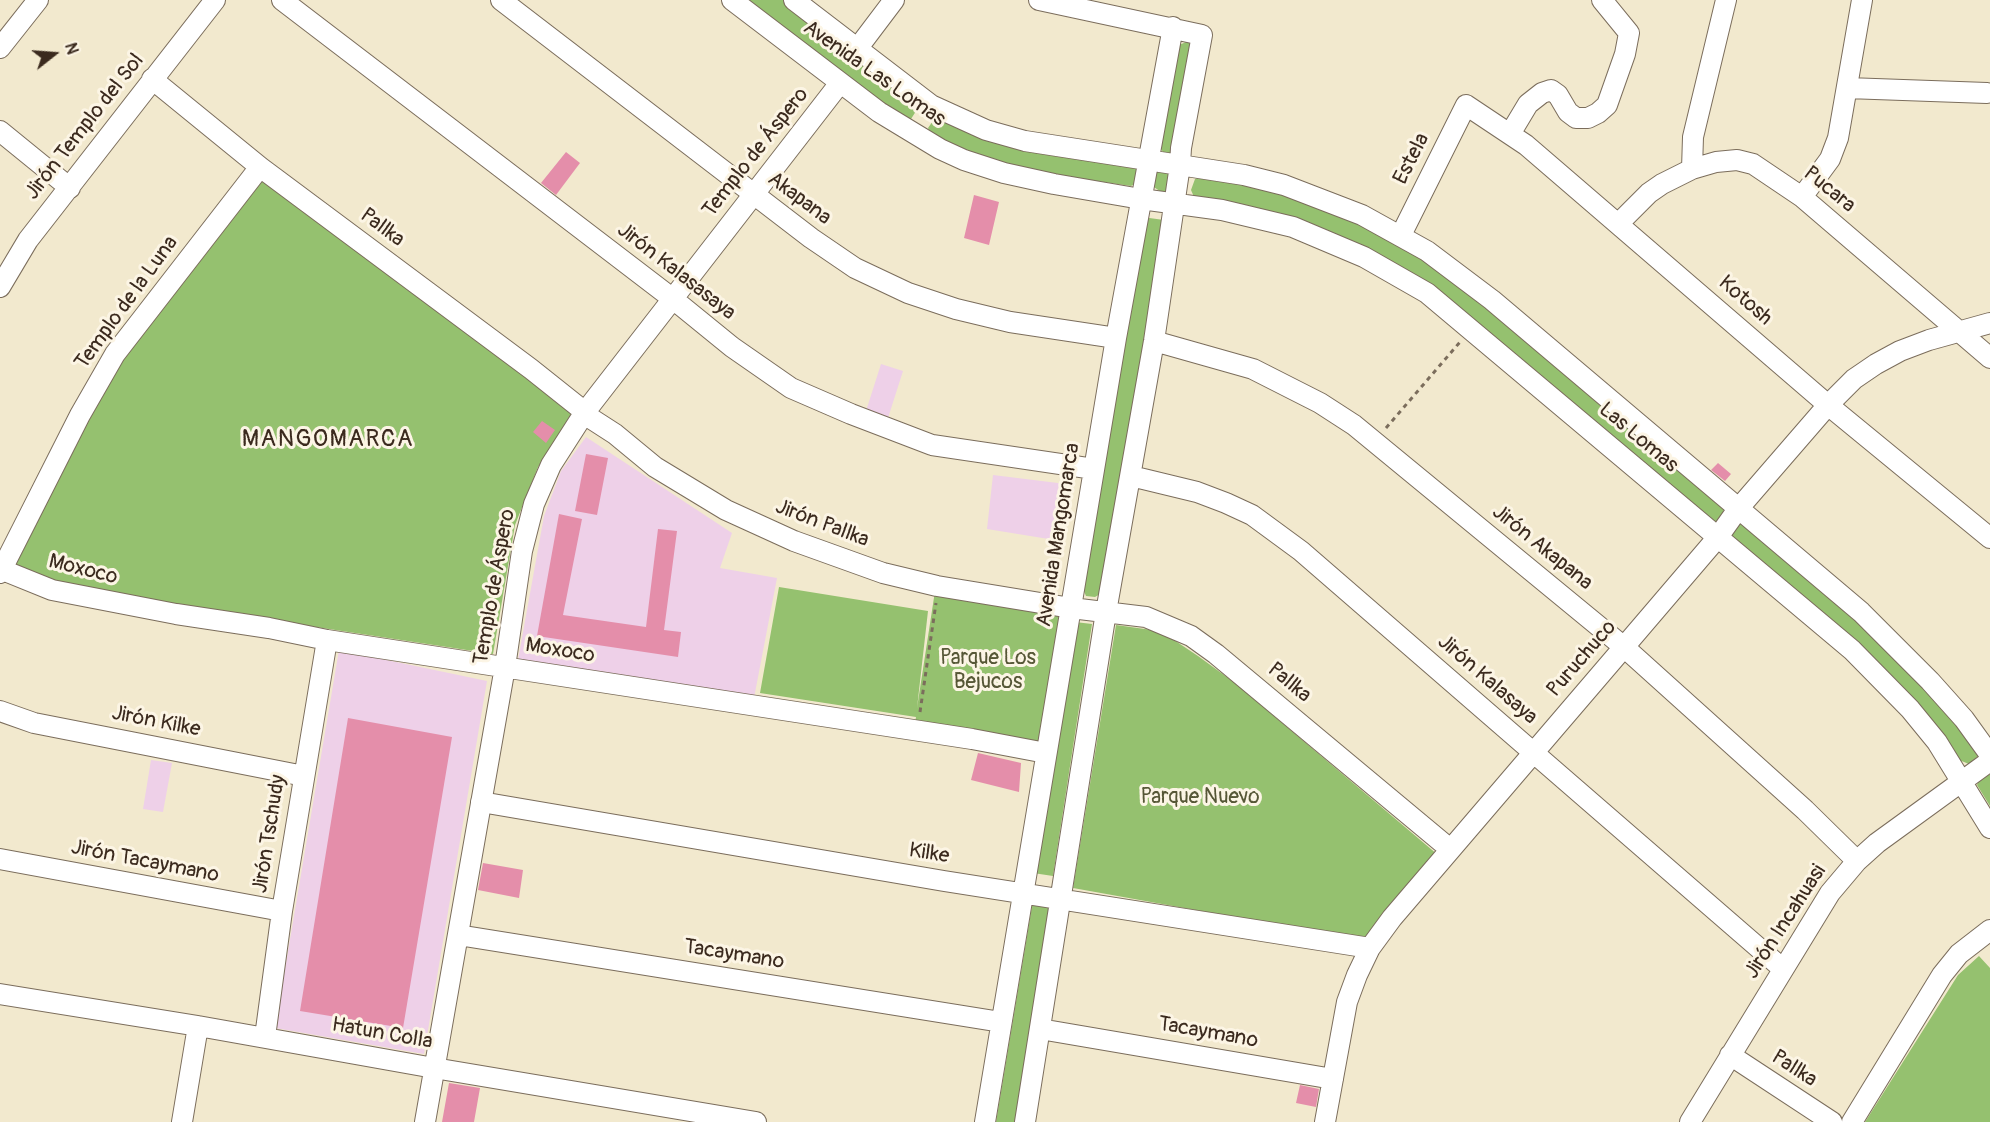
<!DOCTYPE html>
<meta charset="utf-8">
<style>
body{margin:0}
#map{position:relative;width:1990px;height:1122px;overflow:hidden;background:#f2e9ce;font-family:Pangolin,sans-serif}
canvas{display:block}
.north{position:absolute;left:24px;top:24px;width:60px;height:60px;-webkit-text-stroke:4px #fcf5e5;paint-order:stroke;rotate:73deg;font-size:16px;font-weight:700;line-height:24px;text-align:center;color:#3b2a1e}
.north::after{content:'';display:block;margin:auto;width:21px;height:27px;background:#3b2a1e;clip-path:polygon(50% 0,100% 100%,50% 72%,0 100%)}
</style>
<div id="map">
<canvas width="1990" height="1122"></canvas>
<div class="north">N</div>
</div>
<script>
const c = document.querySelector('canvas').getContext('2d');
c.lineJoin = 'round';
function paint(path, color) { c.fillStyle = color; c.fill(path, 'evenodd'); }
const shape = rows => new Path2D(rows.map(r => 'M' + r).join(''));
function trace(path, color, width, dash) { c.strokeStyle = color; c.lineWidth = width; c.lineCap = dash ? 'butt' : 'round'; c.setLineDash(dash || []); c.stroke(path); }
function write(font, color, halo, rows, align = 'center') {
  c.font = font + ' Pangolin,sans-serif'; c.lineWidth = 6; c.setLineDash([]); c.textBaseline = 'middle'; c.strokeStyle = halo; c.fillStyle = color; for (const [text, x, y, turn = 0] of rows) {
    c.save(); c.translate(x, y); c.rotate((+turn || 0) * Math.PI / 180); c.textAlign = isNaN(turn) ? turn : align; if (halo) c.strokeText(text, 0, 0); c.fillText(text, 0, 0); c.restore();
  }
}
paint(shape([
 [881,364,903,371,888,418,866,411],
 [586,437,732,533,720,568,777,578,754,698,518,660,544,516,561,471],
 [993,475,1066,484,1070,488,1061,541,987,529],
 [339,650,487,681,424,1054,275,1028],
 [151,760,172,763,163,812,143,809]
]), '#eed0e8');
paint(shape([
 [745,0,786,0,916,99,918,108,911,119,902,121],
 [1191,40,1176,157,1164,154,1160,147,1179,45],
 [945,117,1135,165,1139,169,1138,182,1131,186,1022,170,998,164,932,136,928,128,935,118],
 [1155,170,1169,170,1169,190,1161,192,1151,185],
 [260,174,576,411,538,467,515,525,493,654,283,622,70,586,12,567,128,343],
 [1203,175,1248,183,1320,206,1397,241,1454,279,1723,506,1724,514,1717,522,1711,523,1436,293,1194,197,1191,190,1195,179],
 [1142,217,1164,220,1102,593,1095,597,1086,596,1083,589],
 [1738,524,1748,525,1888,648,1978,749,1978,756,1969,764,1959,760,1937,733,1733,542,1731,534],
 [779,587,928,611,917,708,935,591,1058,615,1063,620,1041,740,1034,745,915,723,916,717,760,693],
 [1075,622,1092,624,1053,876,1033,873],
 [1116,625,1152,630,1174,640,1198,656,1235,683,1438,855,1368,941,1073,888],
 [1988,774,1990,775,1990,806,1977,785,1979,780],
 [1033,900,1053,905,1018,1122,996,1122],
 [1979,956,1990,968,1990,1122,1865,1122,1958,975]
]), '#95c16f');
paint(shape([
 [566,152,580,163,556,195,541,183],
 [974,195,999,202,989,245,964,238],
 [542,421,555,430,546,443,533,432],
 [586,454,608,458,597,515,575,511],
 [1718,463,1731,474,1725,481,1711,470],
 [559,514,582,519,563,615,646,627,658,529,677,531,664,630,681,632,678,657,537,636],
 [348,718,452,737,403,1028,300,1011],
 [978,753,1021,763,1019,792,971,780],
 [483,863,523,870,519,898,478,890],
 [449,1083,480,1088,474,1122,442,1122],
 [1300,1085,1319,1089,1316,1107,1296,1103]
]), '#e48eaa');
const minor = shape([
 [282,0,673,299,732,347,791,388,851,414,932,445,1094,469],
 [501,0,811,238,855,268,908,293,956,309,1010,322,1116,338],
 [732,0,879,112,940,149,964,160,1004,173,1054,184,1141,199,1222,210,1293,227,1364,257,1427,293,1852,650,1910,709,1937,742,1990,828],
 [794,0,931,105,986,130,1025,141,1244,175,1284,185,1362,215,1427,251,1492,300,1861,612,1930,681,1964,719,1990,755],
 [0,48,38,0],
 [857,49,894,0],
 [152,79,260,167,531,369,585,412],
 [1847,88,1987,93],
 [0,131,70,188],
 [1510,134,1528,104,1542,93,1551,90,1558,95,1568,112,1576,118,1588,118,1598,113,1607,105,1625,54,1629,33,1602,0],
 [1692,169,1693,137,1726,0],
 [1802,197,1830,159,1838,138,1862,0],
 [1619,223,1649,193,1662,184,1692,169,1716,162,1737,160,1753,164,1802,197,1990,358],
 [1401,235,1466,105,1526,145,1828,405,1990,538],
 [0,287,28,240,215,0],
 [1154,341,1253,369,1320,403,1354,425,1624,647,1805,810,1857,861],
 [584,414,615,434,655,467,726,510,794,541,883,573,937,586,1071,608,1146,617,1191,636,1216,654,1450,849],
 [1131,476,1197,492,1226,503,1252,515,1301,551,1783,969],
 [0,569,52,590,176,614,269,628,327,640,972,739,1046,753],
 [0,573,80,415,115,354,260,167],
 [0,711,34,723,304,776],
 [481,802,944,881,1370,948],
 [0,859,282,911],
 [458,935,1001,1022],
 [0,994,198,1026,434,1068,756,1122],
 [1040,1029,1333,1079],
 [265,1037,282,911,327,640],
 [1730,1055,1832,1122],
 [182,1122,198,1026],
 [425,1122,505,667,522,551,534,504,551,465,585,412,840,83],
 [985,1122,1116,338,1173,27],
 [1025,1122,1106,612,1154,341,1180,165,1181,148,1202,35,1039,0],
 [1325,1122,1347,1002,1357,975,1370,948,1392,918,1624,647,1718,537,1738,509,1828,405,1854,379,1876,364,1900,351,1929,340,1990,323],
 [1690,1122,1830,893,1857,861,1877,843,1990,761],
 [1852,1122,1942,975,1959,954,1990,930]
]);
trace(minor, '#7b6d5c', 22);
trace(shape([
 [1386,428,1460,342],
 [920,712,936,603]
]), '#7b6d5c', 3, [4.5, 4.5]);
trace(minor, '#fff', 20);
write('21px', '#3b2a1e', '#fcf5e5', [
 ["Avenida Las Lomas",874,74,35],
 ["Jirón Templo del Sol",85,127,-52],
 ["Templo de Áspero",756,153,-52],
 ["Estela",1412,159,-63],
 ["Pucara",1829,190,39],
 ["Akapana",799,199,37],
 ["Pallka",382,228,37],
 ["Jirón Kalasasaya",676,272,38],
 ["Kotosh",1745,301,41],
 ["Templo de la Luna",127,303,-54],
 ["Las Lomas",1638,438,40],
 ["Jirón Pallka",822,524,21],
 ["Avenida Mangomarca",1059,535,-81],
 ["Jirón Akapana",1542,548,39],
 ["Moxoco",83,570,14],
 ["Templo de Áspero",495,587,-80],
 ["Moxoco",560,651,9],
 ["Puruchuco",1582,659,-49],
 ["Jirón Kalasaya",1487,680,41],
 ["Pallka",1289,683,40],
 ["Jirón Kilke",156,722,11],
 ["Jirón Tschudy",270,834,-81],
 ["Kilke",929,854,9],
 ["Jirón Tacaymano",145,862,11],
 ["Jirón Incahuasi",1786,922,-57],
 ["Tacaymano",734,955,9],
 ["Tacaymano",1208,1033,10],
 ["Hatun Colla",382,1034,10],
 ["Pallka",1794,1069,33]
]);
write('21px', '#565736', '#fcf5e5', [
 ["Parque Los",988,659],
 ["Bejucos",988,683],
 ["Parque Nuevo",1200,798]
]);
c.letterSpacing = '1.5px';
write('24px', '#3b2a1e', '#fcf5e5', [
 ["MANGOMARCA",328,440]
]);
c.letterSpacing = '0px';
</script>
